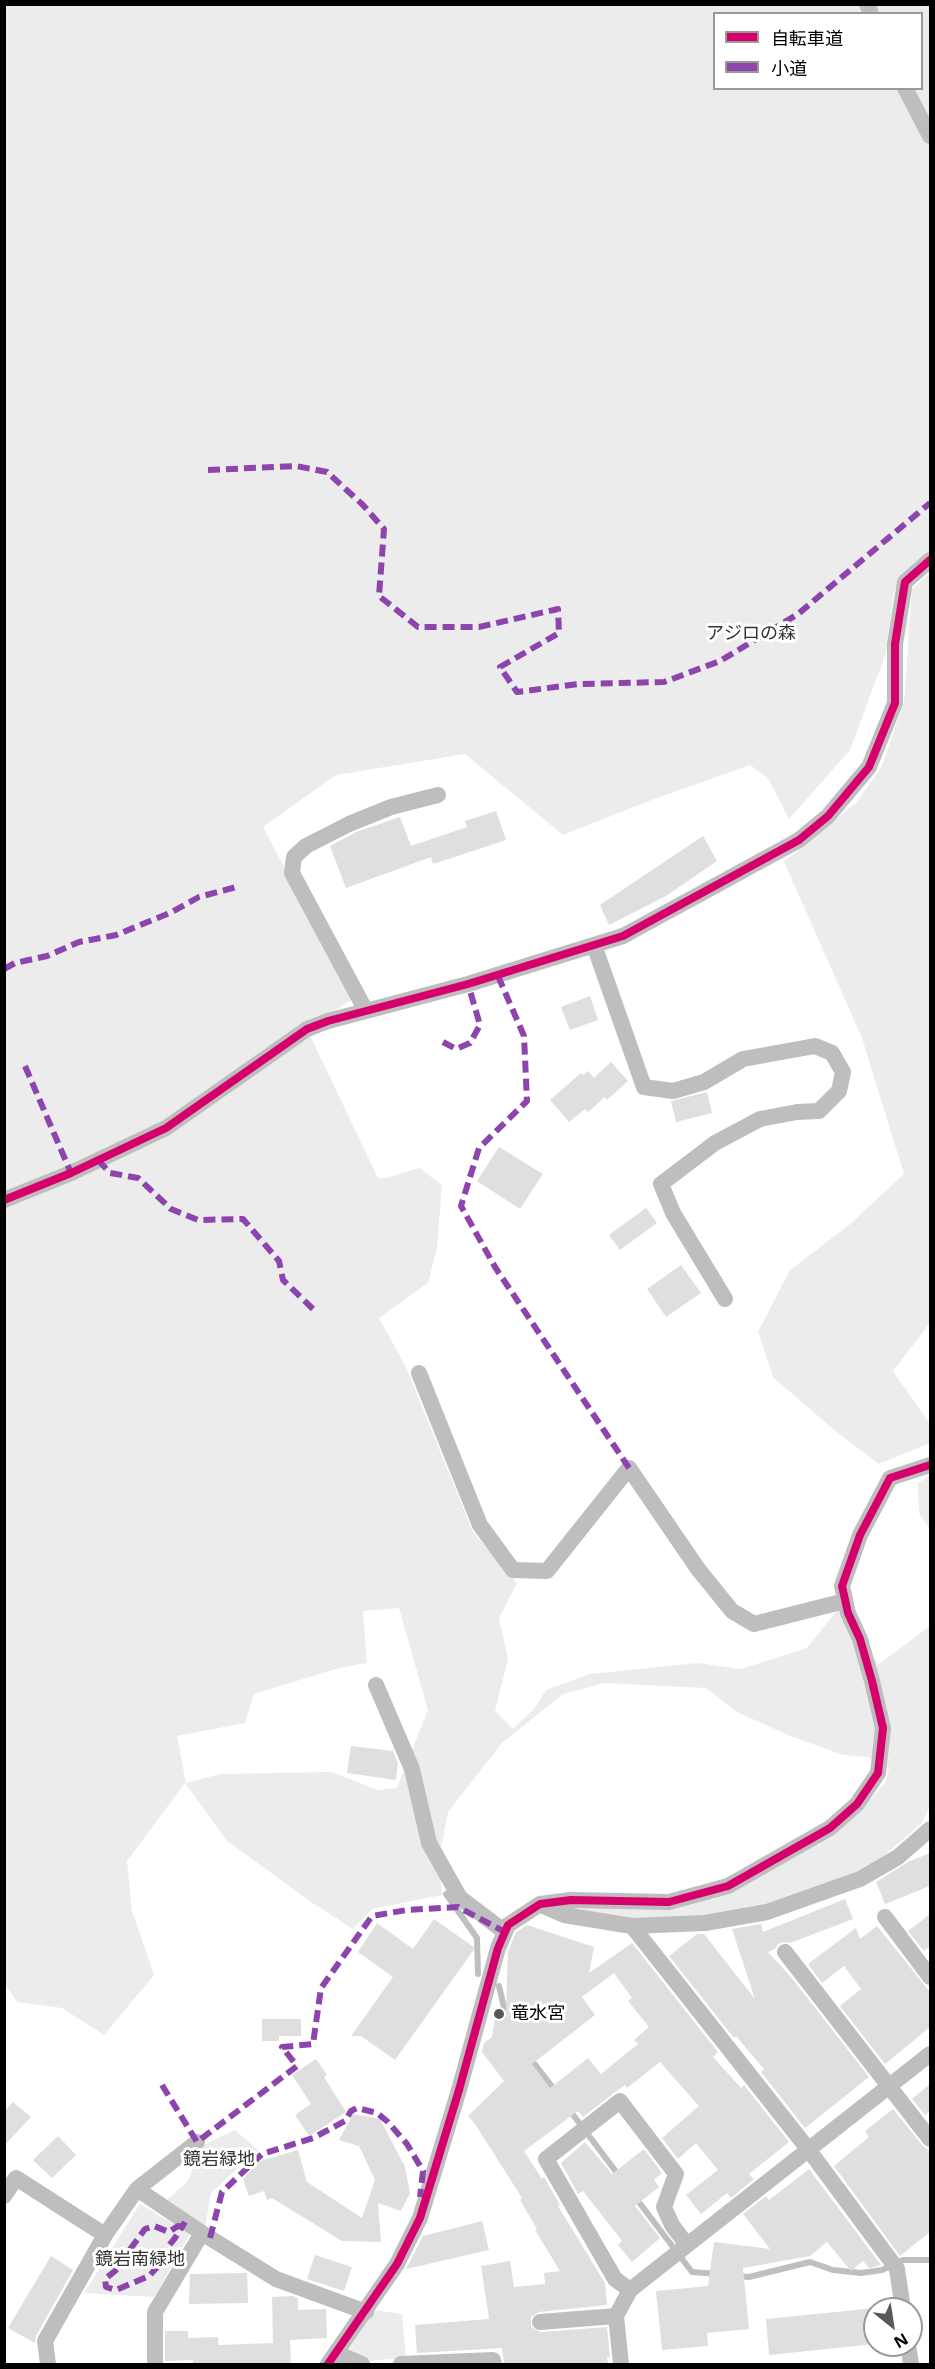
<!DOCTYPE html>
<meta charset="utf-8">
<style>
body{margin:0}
#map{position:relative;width:935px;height:2369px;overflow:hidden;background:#fff;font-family:"Open Sans","Noto Sans JP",sans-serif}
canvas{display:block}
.frame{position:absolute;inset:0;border:6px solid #000;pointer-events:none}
.legend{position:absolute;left:713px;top:12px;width:210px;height:78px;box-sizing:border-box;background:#fff;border:2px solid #999;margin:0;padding:8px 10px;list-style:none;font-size:18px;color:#000}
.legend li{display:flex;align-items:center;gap:12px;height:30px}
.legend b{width:30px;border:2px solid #999}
.north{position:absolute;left:863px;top:2297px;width:60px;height:60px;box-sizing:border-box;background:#fff;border:2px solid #999;border-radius:50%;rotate:150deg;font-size:16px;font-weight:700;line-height:24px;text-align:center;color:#000}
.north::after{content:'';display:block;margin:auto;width:21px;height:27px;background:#595959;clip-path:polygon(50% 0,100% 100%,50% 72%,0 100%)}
</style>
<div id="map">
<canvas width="935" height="2369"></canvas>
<div class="frame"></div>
<ul class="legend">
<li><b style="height:8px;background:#d6006c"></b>自転車道</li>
<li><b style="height:8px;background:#8e44ad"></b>小道</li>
</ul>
<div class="north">N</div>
</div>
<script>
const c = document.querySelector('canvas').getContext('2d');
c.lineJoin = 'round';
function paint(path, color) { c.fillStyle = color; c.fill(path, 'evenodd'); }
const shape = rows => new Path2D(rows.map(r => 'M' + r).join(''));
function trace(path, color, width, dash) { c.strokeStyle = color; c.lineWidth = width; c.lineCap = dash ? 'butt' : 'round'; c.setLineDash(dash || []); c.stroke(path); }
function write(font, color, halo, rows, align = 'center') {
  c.font = font + ' "Open Sans","Noto Sans JP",sans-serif'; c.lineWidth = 6; c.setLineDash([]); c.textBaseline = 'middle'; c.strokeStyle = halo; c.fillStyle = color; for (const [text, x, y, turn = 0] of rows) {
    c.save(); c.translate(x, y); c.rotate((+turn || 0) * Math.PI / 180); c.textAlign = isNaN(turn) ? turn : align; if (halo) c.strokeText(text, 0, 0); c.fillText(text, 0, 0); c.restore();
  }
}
paint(shape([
 [4,5,930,5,930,550,894,590,886,653,850,750,789,819,768,778,750,765,654,799,563,835,465,754,336,775,263,827,354,998,307,1029,378,1178,386,1178,419,1168,442,1185,437,1248,428,1283,379,1318,406,1367,473,1532,517,1583,499,1618,508,1659,495,1711,513,1729,534,1709,546,1690,590,1674,698,1663,741,1669,807,1648,838,1609,851,1636,879,1664,930,1626,930,1807,921,1824,885,1855,845,1878,791,1900,694,1919,622,1920,584,1912,582,1908,737,1889,820,1843,854,1817,885,1783,889,1768,868,1757,843,1755,788,1735,737,1712,706,1688,604,1683,563,1694,502,1743,448,1812,439,1858,442,1895,372,1909,353,1929,314,1904,227,1841,185,1783,127,1861,132,1911,154,1975,104,2035,62,2008,17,2002,5,1984],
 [714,14,922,14,922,88,714,88],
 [399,1608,428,1710,397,1788,378,1790,332,1772,220,1774,186,1783,177,1736,245,1723,254,1694,339,1668,367,1663,363,1611],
 [930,573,930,1323,893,1371,930,1424,930,1443,879,1464,834,1430,773,1377,758,1332,790,1270,849,1225,904,1174,862,1038,784,862,856,803,881,768,904,702,912,589],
 [930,1475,930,1529,919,1513,918,1483],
 [235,2130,258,2150,211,2193,205,2228,166,2201,188,2181,202,2146],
 [140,2204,190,2234,154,2297,84,2293],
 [374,2310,402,2314,406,2357,371,2361,348,2348]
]), '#ececec');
trace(shape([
 [446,1894,477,1938,478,1974],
 [499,1986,506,2016],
 [530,2058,557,2093],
 [568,2108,620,2177],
 [635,2197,692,2272,717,2274],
 [736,2276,749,2277,810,2262,833,2270,861,2273,882,2270,903,2260,930,2260]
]), '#bfbfbf', 6);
paint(shape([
 [496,811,506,840,433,864,431,857,346,888,330,846,356,832,400,817,411,846,467,827,465,821],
 [703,836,717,861,666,896,609,925,600,905],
 [590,996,598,1020,570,1030,561,1007],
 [611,1062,628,1081,607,1100,605,1097,588,1112,585,1109,569,1122,550,1100,581,1073,583,1075,588,1071,594,1078],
 [707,1092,712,1113,676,1122,671,1101],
 [499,1147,543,1174,520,1209,477,1181],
 [646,1208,657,1223,620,1250,609,1235],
 [681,1265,701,1293,666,1317,647,1289],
 [351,1746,393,1751,398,1763,396,1780,347,1773],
 [930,1853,930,1886,885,1904,876,1882,908,1862],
 [845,1899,853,1919,790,1943,783,1942,778,1944,775,1949,768,1952,791,1977,869,2077,805,2128,761,2072,764,2069,736,2036,734,2038,669,1956,697,1934,704,1934,755,1999,732,1929,761,1924,763,1932],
 [930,1914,930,1946,924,1951,908,1931],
 [434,1919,475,1948,395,2060,361,2036,351,2036,393,1977,358,1952,377,1923,413,1949],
 [527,1925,594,1947,589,1973,632,1943,718,2052,713,2057,741,2088,744,2085,789,2142,749,2174,754,2179,731,2198,727,2193,701,2214,686,2195,718,2170,696,2143,678,2159,662,2138,699,2106,660,2062,627,2088,625,2085,614,2093,583,2117,578,2111,524,2151,542,2179,544,2177,560,2205,558,2206,605,2283,607,2305,539,2312,531,2317,531,2327,541,2332,607,2327,610,2357,607,2357,608,2364,504,2364,502,2348,417,2353,415,2325,489,2319,481,2266,510,2261,514,2287,545,2284,544,2273,560,2271,535,2230,537,2229,520,2200,522,2198,475,2124,468,2116,504,2081,482,2052,484,2043,492,2037,496,2009,506,2011,508,1952,516,1932],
 [614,1973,632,1998,628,2001,649,2027,634,2040,638,2044,601,2074,588,2058,550,2088,532,2064,595,2015,582,1997],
 [877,1926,930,1992,930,2027,885,2064,840,2006,861,1989,844,1966,822,1983,808,1964,856,1928,860,1939],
 [262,2019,301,2019,301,2036,279,2036,279,2041,262,2041],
 [316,2059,327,2075,324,2077,346,2112,309,2136,295,2115,311,2104,292,2075],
 [930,2084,930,2111,925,2115,912,2099],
 [13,2102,31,2117,4,2146,4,2112],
 [893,2109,922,2145,930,2151,930,2232,900,2256,834,2166,869,2137,865,2131],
 [353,2114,380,2119,405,2167,410,2193,401,2211,378,2203,381,2242,342,2241,272,2198,267,2200,264,2191,249,2196,243,2179,260,2161,298,2150,307,2182,362,2218,375,2180,359,2146,339,2140],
 [58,2136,76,2155,52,2178,33,2160],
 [585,2142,612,2174,644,2149,662,2173,654,2180,659,2187,635,2206,660,2238,632,2262,618,2245,622,2241,583,2191,578,2194,561,2163],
 [809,2169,881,2265,869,2268,863,2261,851,2271,827,2242,810,2256,743,2268,749,2329,707,2333,708,2346,662,2350,656,2291,708,2286,714,2242,770,2249,743,2214,766,2196,769,2200],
 [482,2221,489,2250,406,2269,423,2236],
 [315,2255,352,2267,344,2291,307,2279],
 [51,2256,73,2270,36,2336,35,2343,8,2328],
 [247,2273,248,2303,189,2304,190,2274],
 [293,2296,298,2298,298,2310,326,2309,327,2338,290,2340,291,2364,193,2364,193,2360,165,2361,165,2331,188,2331,188,2338,218,2337,218,2345,273,2343,272,2297],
 [875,2308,875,2344,769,2355,766,2319]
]), '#dfdfdf');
trace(shape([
 [867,4,871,14],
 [905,88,930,136],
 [594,945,644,1087,673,1091,704,1082,743,1059,815,1046,832,1053,843,1072,839,1091,819,1111,797,1112,760,1119,715,1143,661,1184,673,1213,725,1299],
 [366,1011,292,873,294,857,306,846,349,824,391,807,438,795],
 [4,1200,71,1173,166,1128,307,1029,328,1021,468,984,623,936,799,840,828,816,869,767,895,703,895,644,905,582,930,560],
 [419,1373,480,1525,513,1570,547,1571,629,1468,698,1569,732,1611,754,1624,845,1601],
 [376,1685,412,1769,429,1843,460,1898,505,1932],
 [541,1905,564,1915,632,1926,808,2149,897,2269,903,2309],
 [885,1917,930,1977],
 [632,1926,705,1923,767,1912,860,1879,898,1857,930,1829],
 [785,1952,930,2139],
 [137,2189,197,2142],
 [4,2196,16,2178,105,2235],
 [630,2290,615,2279,546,2159,620,2101,676,2174,664,2207,672,2225,687,2245],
 [540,2322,616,2316],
 [908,2345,911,2364],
 [337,2353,362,2364],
 [48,2364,45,2341,105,2235,137,2189,202,2233,276,2279,366,2312],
 [155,2364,155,2312,202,2233],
 [328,2364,397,2264,420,2218,459,2090,498,1948,508,1925,540,1904,571,1900,669,1902,728,1886,830,1828,857,1804,878,1773,883,1728,872,1681,860,1639,848,1613,842,1586,860,1535,890,1478,930,1465],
 [401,2364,493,2360,494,2364],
 [621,2364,616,2316,630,2290,930,2054]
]), '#bebebe', 16);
trace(shape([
 [208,470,296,466,327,472,363,505,384,529,379,596,418,627,479,627,558,609,559,633,500,667,517,692,579,684,664,682,720,661,798,614,930,503],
 [4,969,15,963,47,956,79,942,116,935,172,912,199,897,240,886],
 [498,976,524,1036,527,1101,479,1148,461,1206,495,1267,629,1468],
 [443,1042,456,1049,470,1043,480,1025,468,984],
 [25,1066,71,1173],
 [98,1160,110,1173,138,1178,171,1209,198,1220,243,1219,279,1261,283,1280,313,1309],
 [162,2085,197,2142,297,2066,282,2047,313,2044,321,1988,372,1916,407,1910,458,1907,505,1932],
 [182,2227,178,2226,169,2232,154,2226,145,2229,126,2255,121,2266,105,2279,106,2287,116,2290,149,2276,160,2264,166,2249,175,2238,182,2227,185,2222],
 [210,2238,222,2192,262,2154,313,2138,345,2121,351,2111,357,2108,377,2113,388,2122,407,2144,423,2171,420,2197]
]), '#8e44ad', 6, [12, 6]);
trace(shape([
 [4,1200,71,1173,166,1128,307,1029,328,1021,468,984,623,936,799,840,828,816,869,767,895,703,895,644,905,582,930,560],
 [328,2364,397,2264,420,2218,459,2090,498,1948,508,1925,540,1904,571,1900,669,1902,728,1886,830,1828,857,1804,878,1773,883,1728,872,1681,860,1639,848,1613,842,1586,860,1535,890,1478,930,1465]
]), '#d6006c', 8);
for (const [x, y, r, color] of [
 [499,2014,6,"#595959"]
]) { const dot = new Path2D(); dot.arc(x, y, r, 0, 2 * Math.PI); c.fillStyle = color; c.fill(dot); trace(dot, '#fff', 2); }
write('18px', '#333', '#fff', [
 ["アジロの森",751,634],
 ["鏡岩緑地",219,2160],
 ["鏡岩南緑地",140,2260]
]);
write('18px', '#000', '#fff', [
 ["竜水宮",511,2014]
], 'left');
</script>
